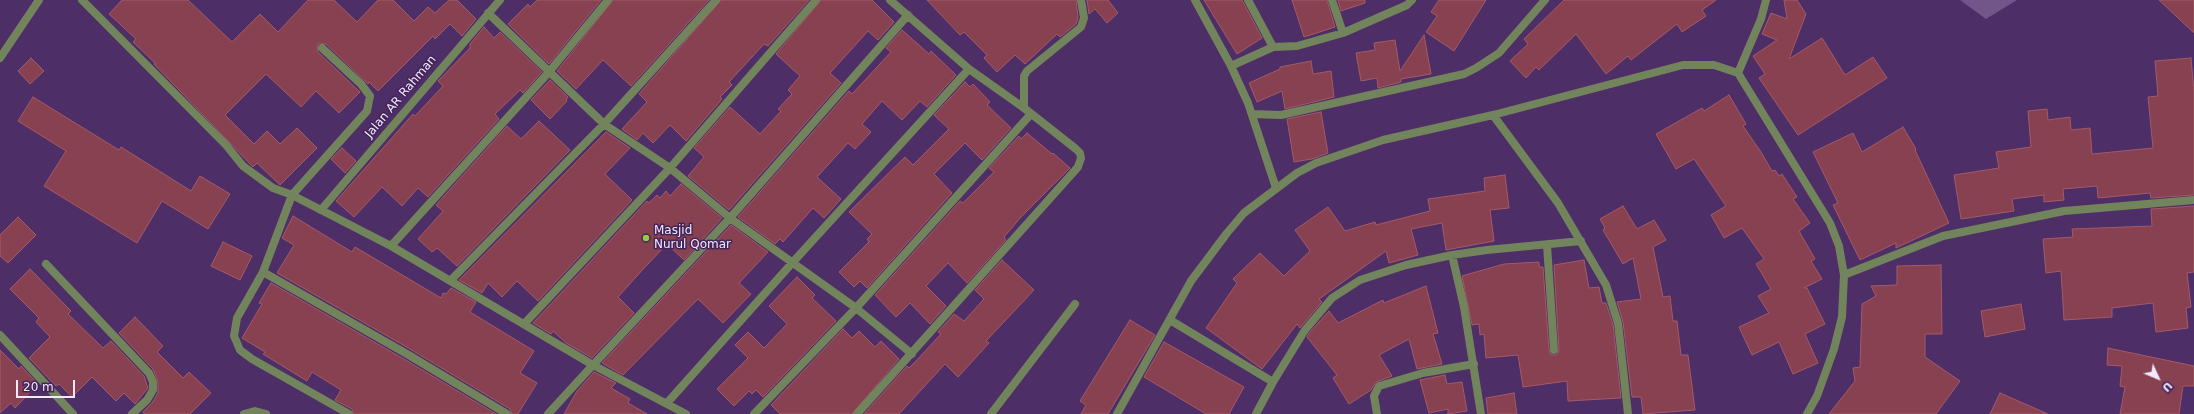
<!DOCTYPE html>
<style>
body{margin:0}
#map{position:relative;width:2194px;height:414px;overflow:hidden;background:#4d2e66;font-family:"DejaVu Sans",sans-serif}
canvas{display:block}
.north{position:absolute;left:2138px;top:358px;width:40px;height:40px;-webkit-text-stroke:3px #43245a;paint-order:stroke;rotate:134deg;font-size:11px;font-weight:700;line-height:16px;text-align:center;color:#f3e9fe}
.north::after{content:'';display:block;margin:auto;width:14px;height:18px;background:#f3e9fe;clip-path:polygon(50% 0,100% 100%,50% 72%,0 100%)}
.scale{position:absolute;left:16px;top:380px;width:59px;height:18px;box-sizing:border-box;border:2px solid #f3e9fe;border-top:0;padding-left:5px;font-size:12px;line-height:14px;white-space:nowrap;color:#f3e9fe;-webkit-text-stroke:3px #43245a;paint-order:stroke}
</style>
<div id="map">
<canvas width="2194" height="414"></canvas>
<div class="north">U</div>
<div class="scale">20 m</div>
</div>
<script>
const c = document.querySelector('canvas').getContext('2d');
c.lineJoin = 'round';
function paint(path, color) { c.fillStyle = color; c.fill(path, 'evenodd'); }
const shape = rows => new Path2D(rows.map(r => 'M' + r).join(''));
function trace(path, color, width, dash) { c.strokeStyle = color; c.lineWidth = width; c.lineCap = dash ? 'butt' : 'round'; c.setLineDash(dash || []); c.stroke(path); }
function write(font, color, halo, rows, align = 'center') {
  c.font = font + ' "DejaVu Sans",sans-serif'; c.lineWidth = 3; c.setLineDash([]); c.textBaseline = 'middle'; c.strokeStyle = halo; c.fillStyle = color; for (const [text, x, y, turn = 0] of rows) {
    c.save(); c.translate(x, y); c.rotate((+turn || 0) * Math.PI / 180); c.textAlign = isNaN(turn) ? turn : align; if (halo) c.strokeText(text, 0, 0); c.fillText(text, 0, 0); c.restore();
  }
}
paint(shape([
 [1960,0,2017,0,1986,19]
]), '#72568a');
const building = shape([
 [122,0,188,0,232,42,260,14,278,32,308,0,334,0,357,22,378,0,393,0,414,21,428,7,435,13,449,0,457,0,476,19,462,36,450,24,435,39,433,36,378,91,369,82,368,84,326,44,318,44,317,47,318,52,360,92,339,113,316,91,301,107,266,74,225,115,254,144,267,131,280,144,297,128,317,148,280,185,257,163,253,167,154,64,155,63,133,42,136,39,109,14,122,0],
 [537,0,601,0,549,64,508,24,528,4,530,7,537,0],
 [613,0,709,0,631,86,603,60,576,89,557,71,613,0],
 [721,0,809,0,768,46,764,44,729,82,732,85,720,97,722,99,686,141,670,125,653,143,643,133,637,140,622,129,647,102,639,94,721,0],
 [821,0,872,0,894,22,878,40,868,31,830,73,841,83,729,210,688,176,704,157,694,148,730,107,760,134,781,111,778,109,792,94,788,90,800,76,776,54,821,0],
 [927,0,1076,0,1078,18,1076,24,1060,37,1057,34,1025,64,1015,55,997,72,984,58,987,55,964,32,960,35,927,0],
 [1087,0,1108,0,1118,13,1107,23,1095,9,1089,14,1087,0],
 [1204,0,1242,0,1262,38,1237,54,1204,0],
 [1292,0,1327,0,1335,27,1304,37,1292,0],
 [1338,0,1365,0,1365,3,1341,11,1338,0],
 [1439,0,1486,0,1454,51,1426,32,1437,16,1431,12,1439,0],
 [1564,0,1716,0,1702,10,1706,16,1682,32,1677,24,1631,60,1628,56,1606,74,1576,34,1539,70,1536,67,1526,78,1510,61,1528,44,1524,39,1564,0],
 [1784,0,1797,0,1806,14,1789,59,1822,38,1845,75,1873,57,1887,78,1798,135,1759,78,1765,74,1753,56,1777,40,1762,34,1771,13,1787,19,1784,0],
 [2159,0,2194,0,2194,33,2159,0],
 [484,27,494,38,500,32,542,72,523,93,520,90,495,114,499,119,428,197,418,188,402,206,382,187,354,217,336,201,413,114,415,116,443,86,438,81,470,48,470,44,484,27],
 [902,30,929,54,931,51,956,75,927,107,920,101,902,120,882,101,862,124,871,132,855,149,848,143,817,177,841,199,824,218,813,208,783,242,780,239,775,244,738,217,849,91,852,94,891,52,886,48,902,30],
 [1424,35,1431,74,1401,79,1401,82,1378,88,1377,78,1361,81,1356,53,1375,50,1374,43,1395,40,1400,71,1424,35],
 [31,58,44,71,30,84,18,71,31,58],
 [2191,58,2194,91,2194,195,2151,198,2150,193,2098,198,2097,186,2063,189,2064,200,2044,202,2044,195,2012,199,2014,211,1961,219,1954,175,1999,168,1996,152,2031,147,2028,111,2047,109,2048,120,2070,117,2071,130,2090,128,2092,154,2153,148,2148,97,2158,96,2155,61,2191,58],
 [1311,61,1313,74,1331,71,1334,97,1285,109,1282,91,1257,102,1249,83,1280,69,1280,67,1311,61],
 [550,80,568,97,566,100,567,101,550,119,531,100,550,80],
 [965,82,970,87,973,84,990,102,987,105,1011,128,982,160,965,143,934,174,952,193,867,288,860,281,854,287,839,272,869,242,867,239,872,234,849,212,905,157,913,165,949,129,934,115,965,82],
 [1729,95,1746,124,1743,126,1761,152,1772,171,1775,170,1779,176,1782,174,1797,197,1793,199,1810,223,1799,231,1815,259,1811,261,1822,279,1804,288,1807,288,1825,324,1805,334,1818,363,1793,374,1779,342,1752,355,1739,327,1769,313,1758,296,1771,289,1756,264,1764,259,1742,228,1724,238,1711,215,1726,206,1694,159,1676,169,1656,134,1702,108,1704,111,1729,95],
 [33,97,119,150,121,147,191,191,200,176,230,194,208,229,162,201,137,243,44,186,66,151,18,121,33,97],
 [1321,112,1328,153,1312,159,1294,162,1287,119,1321,112],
 [539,121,570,150,457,266,437,248,432,252,418,239,443,211,436,205,507,126,521,139,539,121],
 [1903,127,1916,149,1915,150,1949,223,1896,248,1896,243,1860,260,1833,205,1838,203,1813,152,1853,133,1862,152,1903,127],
 [606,132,630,148,605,174,632,200,538,301,517,281,502,297,488,283,482,293,459,280,606,132],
 [1027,133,1052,154,1053,153,1070,168,1021,217,1004,237,1006,240,967,283,948,263,926,286,946,306,930,324,910,303,896,317,875,295,960,201,963,203,994,172,989,168,1019,136,1021,139,1027,133],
 [342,148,356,161,345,173,331,159,342,148],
 [1505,175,1509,208,1490,210,1494,241,1446,250,1442,223,1411,229,1418,255,1389,263,1386,251,1319,299,1322,302,1300,328,1297,324,1262,369,1206,328,1237,283,1233,279,1260,253,1284,276,1310,251,1295,230,1328,207,1345,231,1375,222,1376,225,1430,211,1428,199,1485,191,1484,178,1505,175],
 [681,184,722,218,684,260,667,244,646,266,618,297,634,313,592,358,566,343,553,331,551,334,533,323,647,201,649,203,657,195,660,198,666,191,670,196,681,184],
 [1623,206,1637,229,1654,220,1666,240,1653,247,1663,297,1670,296,1673,321,1677,321,1681,355,1688,355,1695,410,1643,414,1641,397,1632,397,1623,322,1617,302,1641,299,1633,258,1623,264,1603,230,1605,228,1600,219,1623,206],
 [2194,206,2194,272,2187,273,2191,307,2186,308,2188,328,2156,332,2153,303,2112,308,2112,317,2064,320,2061,271,2046,273,2043,239,2073,237,2072,229,2152,226,2151,209,2194,206],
 [293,216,352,252,355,247,441,298,443,293,446,294,451,288,476,302,470,312,534,351,520,373,537,383,518,414,512,414,510,409,410,349,277,273,294,245,282,238,293,216],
 [18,217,36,235,8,263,0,256,0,235,18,217],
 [731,225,768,252,739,283,751,294,723,323,698,299,623,375,602,363,731,225],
 [223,242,252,256,240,280,211,266,223,242],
 [1002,260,1034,290,986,341,989,343,958,377,945,364,899,414,864,414,907,366,909,368,915,362,941,334,938,332,954,314,964,321,984,299,975,290,1002,260],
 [1584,260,1589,288,1599,287,1602,303,1606,303,1613,324,1621,398,1568,401,1567,381,1523,387,1518,355,1486,358,1484,334,1480,335,1479,324,1472,325,1462,276,1504,264,1539,262,1539,267,1543,267,1549,350,1551,355,1557,355,1559,350,1554,265,1584,260],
 [1941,265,1942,334,1925,334,1925,357,1960,381,1936,414,1829,414,1855,381,1853,368,1860,367,1862,304,1876,296,1871,286,1897,285,1897,266,1941,265],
 [30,269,71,311,68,314,103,348,111,341,144,376,148,388,135,404,124,393,116,401,92,377,72,397,59,384,56,386,29,358,50,337,36,322,39,318,10,289,30,269],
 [797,277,815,295,812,298,836,321,763,397,756,390,752,394,749,391,734,406,717,389,748,358,735,345,748,332,764,348,787,324,769,306,797,277],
 [271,283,404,359,496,414,354,414,352,409,335,400,341,390,312,372,307,381,263,354,265,352,242,338,262,304,259,303,271,283],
 [1426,286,1438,333,1433,334,1442,364,1417,369,1409,339,1379,355,1392,376,1376,382,1371,390,1349,404,1333,378,1337,375,1307,337,1309,333,1329,311,1338,323,1383,300,1384,303,1426,286],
 [2021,304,2025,329,1985,337,1981,311,2021,304],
 [135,317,163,346,157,352,183,378,189,372,211,393,190,414,145,414,143,412,152,403,158,393,158,382,153,369,119,333,135,317],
 [1130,320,1155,335,1108,414,1081,414,1086,405,1080,401,1130,320],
 [843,329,852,338,859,331,875,347,881,341,899,359,852,414,780,414,771,405,843,329],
 [1164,342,1244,387,1229,414,1206,414,1144,377,1164,342],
 [2108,348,2194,366,2194,386,2183,386,2179,414,2120,414,2125,387,2120,386,2122,366,2107,365,2108,348],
 [0,350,19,369,21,366,38,384,15,408,11,403,0,413,0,350],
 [594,372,616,383,611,388,630,399,628,403,647,414,564,414,577,391,594,372],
 [1445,375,1447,384,1462,382,1467,411,1448,414,1448,409,1429,413,1420,380,1445,375],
 [1514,393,1517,414,1488,414,1486,398,1514,393],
 [2000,393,2048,414,1990,414,2000,393]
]);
paint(building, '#884150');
trace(building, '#a45a69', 1);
trace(shape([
 [82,0,226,145,243,166,273,188,292,195,391,246,593,365,548,414],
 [1195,0,1231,66,1248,103,1276,188],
 [1248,0,1273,47],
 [1332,0,1343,33],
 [1766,0,1761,19,1738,73,1830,223,1839,246,1844,275,1842,317,1834,349,1817,396,1807,414],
 [488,13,604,124,670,168,730,218,856,308,912,354],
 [322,48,361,84,370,96,367,111,292,195,263,272,237,318,234,336,240,350,252,359,349,414],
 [0,58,39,0],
 [1231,66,1273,47,1297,46,1343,33,1407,5,1412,0],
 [1024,108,1024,76,1027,71,1081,27,1084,18,1081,0],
 [1253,114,1281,115,1464,74,1476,68,1499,53,1545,0],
 [1493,115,1558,203,1606,285,1618,323,1628,414],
 [321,210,500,0],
 [1547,245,1554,350],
 [391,246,549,72,608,0],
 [1452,255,1464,307,1481,414],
 [46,264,149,373,153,382,153,390,147,400,132,414],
 [263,272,407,354,507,414],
 [1844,275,1943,236,2064,211,2194,200],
 [451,280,604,124,716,0],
 [1170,320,1273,382],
 [525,323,670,168,816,0],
 [0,335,73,414],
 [667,403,793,262,969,69],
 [244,414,255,411,266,414],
 [686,414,593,365,730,218,908,15],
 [754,414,856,308,1031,114],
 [857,414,1078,167,1081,158,1080,153,1076,149,1024,108,969,69,890,0],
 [991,414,1075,304],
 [1117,414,1191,281,1227,233,1244,213,1297,173,1316,163,1383,140,1493,115,1683,65,1714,65,1738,73],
 [1256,414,1273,382,1305,330,1332,298,1360,280,1406,265,1452,255,1487,250,1581,241],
 [1377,414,1374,396,1379,386,1423,373,1474,364]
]), '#72845c', 8);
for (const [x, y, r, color] of [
 [646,238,4,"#96cc3a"]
]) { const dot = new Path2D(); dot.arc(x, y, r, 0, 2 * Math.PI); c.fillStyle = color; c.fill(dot); trace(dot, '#43245a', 1.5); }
write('12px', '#f3e9fe', '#43245a', [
 ["Jalan AR Rahman",401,97,-50]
]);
write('12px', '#f3e9fe', '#43245a', [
 ["Masjid",654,231],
 ["Nurul Qomar",654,245]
], 'left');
</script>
